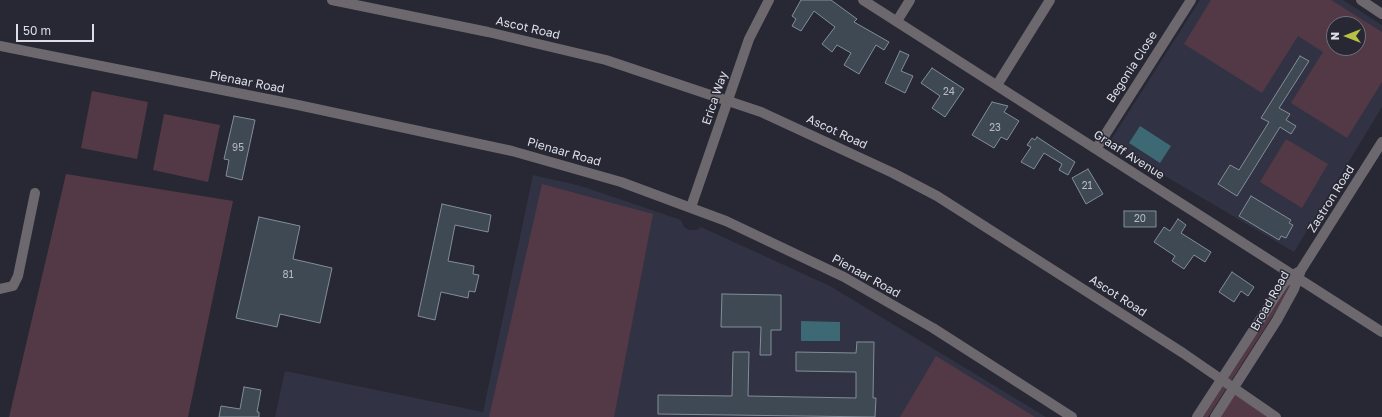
<!DOCTYPE html>
<style>
body{margin:0}
#map{position:relative;width:1382px;height:417px;overflow:hidden;background:#272834;font-family:"Golos Text",sans-serif}
canvas{display:block}
.north{position:absolute;left:1326px;top:16px;width:40px;height:40px;box-sizing:border-box;background:#272834;border:1px solid #70717b;border-radius:50%;rotate:270deg;font-size:11px;font-weight:700;line-height:16px;text-align:center;color:#dddee6}
.north::after{content:'';display:block;margin:auto;width:14px;height:18px;background:#b9c046;clip-path:polygon(50% 0,100% 100%,50% 72%,0 100%)}
.scale{position:absolute;left:16px;top:24px;width:78px;height:18px;box-sizing:border-box;border:2px solid #dddee6;border-top:0;padding-left:5px;font-size:12px;line-height:14px;white-space:nowrap;color:#dddee6;-webkit-text-stroke:3px #272834;paint-order:stroke}
</style>
<div id="map">
<canvas width="1382" height="417"></canvas>
<div class="north">N</div>
<div class="scale">50 m</div>
</div>
<script>
const c = document.querySelector('canvas').getContext('2d');
c.lineJoin = 'round';
function paint(path, color) { c.fillStyle = color; c.fill(path, 'evenodd'); }
const shape = rows => new Path2D(rows.map(r => 'M' + r).join(''));
function trace(path, color, width, dash) { c.strokeStyle = color; c.lineWidth = width; c.lineCap = dash ? 'butt' : 'round'; c.setLineDash(dash || []); c.stroke(path); }
function write(font, color, halo, rows, align = 'center') {
  c.font = font + ' "Golos Text",sans-serif'; c.lineWidth = 3; c.setLineDash([]); c.textBaseline = 'middle'; c.strokeStyle = halo; c.fillStyle = color; for (const [text, x, y, turn = 0] of rows) {
    c.save(); c.translate(x, y); c.rotate((+turn || 0) * Math.PI / 180); c.textAlign = isNaN(turn) ? turn : align; if (halo) c.strokeText(text, 0, 0); c.fillText(text, 0, 0); c.restore();
  }
}
paint(shape([
 [1200,0,1343,0,1382,25,1382,107,1294,252,1109,143],
 [1334,24,1358,24,1358,48,1334,48],
 [533,175,581,186,681,220,684,227,689,230,696,230,701,227,830,286,1046,417,275,417,285,371,483,412]
]), '#313243');
paint(shape([
 [1211,0,1331,0,1382,32,1382,82,1347,138,1291,103,1323,52,1298,36,1262,93,1184,44],
 [1334,24,1358,24,1358,48,1334,48],
 [92,91,148,102,137,159,81,148],
 [164,114,220,125,208,182,153,170],
 [1286,139,1328,164,1302,208,1260,182],
 [66,174,233,201,188,417,9,417],
 [542,184,653,214,614,417,489,417],
 [1293,278,1290,289,1208,417,1203,417],
 [936,356,1035,417,900,417],
 [1233,389,1276,417,1218,417]
]), '#533945');
paint(shape([
 [1140,126,1171,146,1160,163,1129,143],
 [801,321,840,322,840,341,801,341]
]), '#3c6973');
const building = shape([
 [801,0,831,0,857,19,854,22,889,42,884,50,876,45,859,74,844,65,851,53,837,45,832,52,822,44,835,27,814,11,801,31,792,26,796,19,792,16,801,0],
 [900,51,909,55,901,71,913,76,905,93,885,83,900,51],
 [1300,56,1309,61,1279,108,1290,114,1286,120,1296,126,1291,134,1280,127,1237,196,1218,184,1230,165,1239,170,1269,122,1261,118,1300,56],
 [932,68,964,89,945,117,932,108,940,96,921,83,932,68],
 [992,102,1008,106,1004,112,1019,121,1007,140,1001,137,994,148,972,135,992,102],
 [234,116,255,120,242,180,226,176,229,160,224,159,234,116],
 [1037,137,1075,162,1068,175,1059,170,1062,164,1044,153,1034,169,1021,162,1031,147,1027,145,1032,138,1035,140,1037,137],
 [1088,169,1103,194,1086,204,1072,178,1088,169],
 [1251,196,1291,220,1289,223,1293,225,1286,238,1281,236,1279,240,1239,216,1251,196],
 [442,204,491,215,488,232,455,225,448,261,474,266,473,274,479,275,475,292,469,291,468,298,441,292,435,320,418,316,442,204],
 [1124,211,1156,211,1156,227,1124,227,1124,211],
 [259,217,300,226,293,259,332,268,320,323,280,314,277,327,236,318,259,217],
 [1178,219,1186,225,1181,233,1211,252,1205,262,1194,255,1184,269,1172,261,1175,256,1154,242,1164,227,1170,231,1178,219],
 [1232,272,1254,287,1248,296,1241,291,1234,302,1219,292,1232,272],
 [722,294,781,295,781,330,771,330,771,355,760,355,761,327,721,327,722,294],
 [857,342,874,342,873,398,876,398,875,417,658,414,658,395,732,396,733,352,749,352,748,396,856,398,856,372,796,371,796,352,856,353,857,342],
 [244,387,261,390,257,412,259,412,259,417,219,417,221,406,240,409,244,387]
]);
paint(building, '#3e4953');
trace(building, '#828e9a', 1);
trace(shape([
 [332,0,488,32,606,60,761,112,893,173,937,196,1183,353,1276,417],
 [863,0,1382,332],
 [1361,0,1382,14],
 [897,21,910,0],
 [0,46,298,105,512,151,621,182,726,221,844,277,933,328,1072,417],
 [997,85,1050,0],
 [1096,149,1191,0],
 [691,207,749,39,769,0],
 [0,289,13,286,18,276,35,193],
 [1197,417,1284,283,1298,272],
 [1215,417,1277,320,1294,289,1301,270,1382,142]
]), '#6c686e', 10);
write('10px', '#b5b9c1', null, [
 ["24",949,92],
 ["23",995,128],
 ["95",238,148],
 ["21",1087,186],
 ["20",1140,219],
 ["81",288,275]
]);
write('12px', '#dddee6', '#272834', [
 ["Ascot Road",528,28,13],
 ["Begonia Close",1132,67,-57],
 ["Pienaar Road",247,82,11],
 ["Erica Way",715,98,-71],
 ["Ascot Road",837,132,25],
 ["Pienaar Road",564,152,16],
 ["Graaff Avenue",1129,155,32],
 ["Zastron Road",1331,199,-58],
 ["Pienaar Road",866,276,29],
 ["Ascot Road",1118,296,33],
 ["Broad Road",1270,301,-61]
]);
</script>
